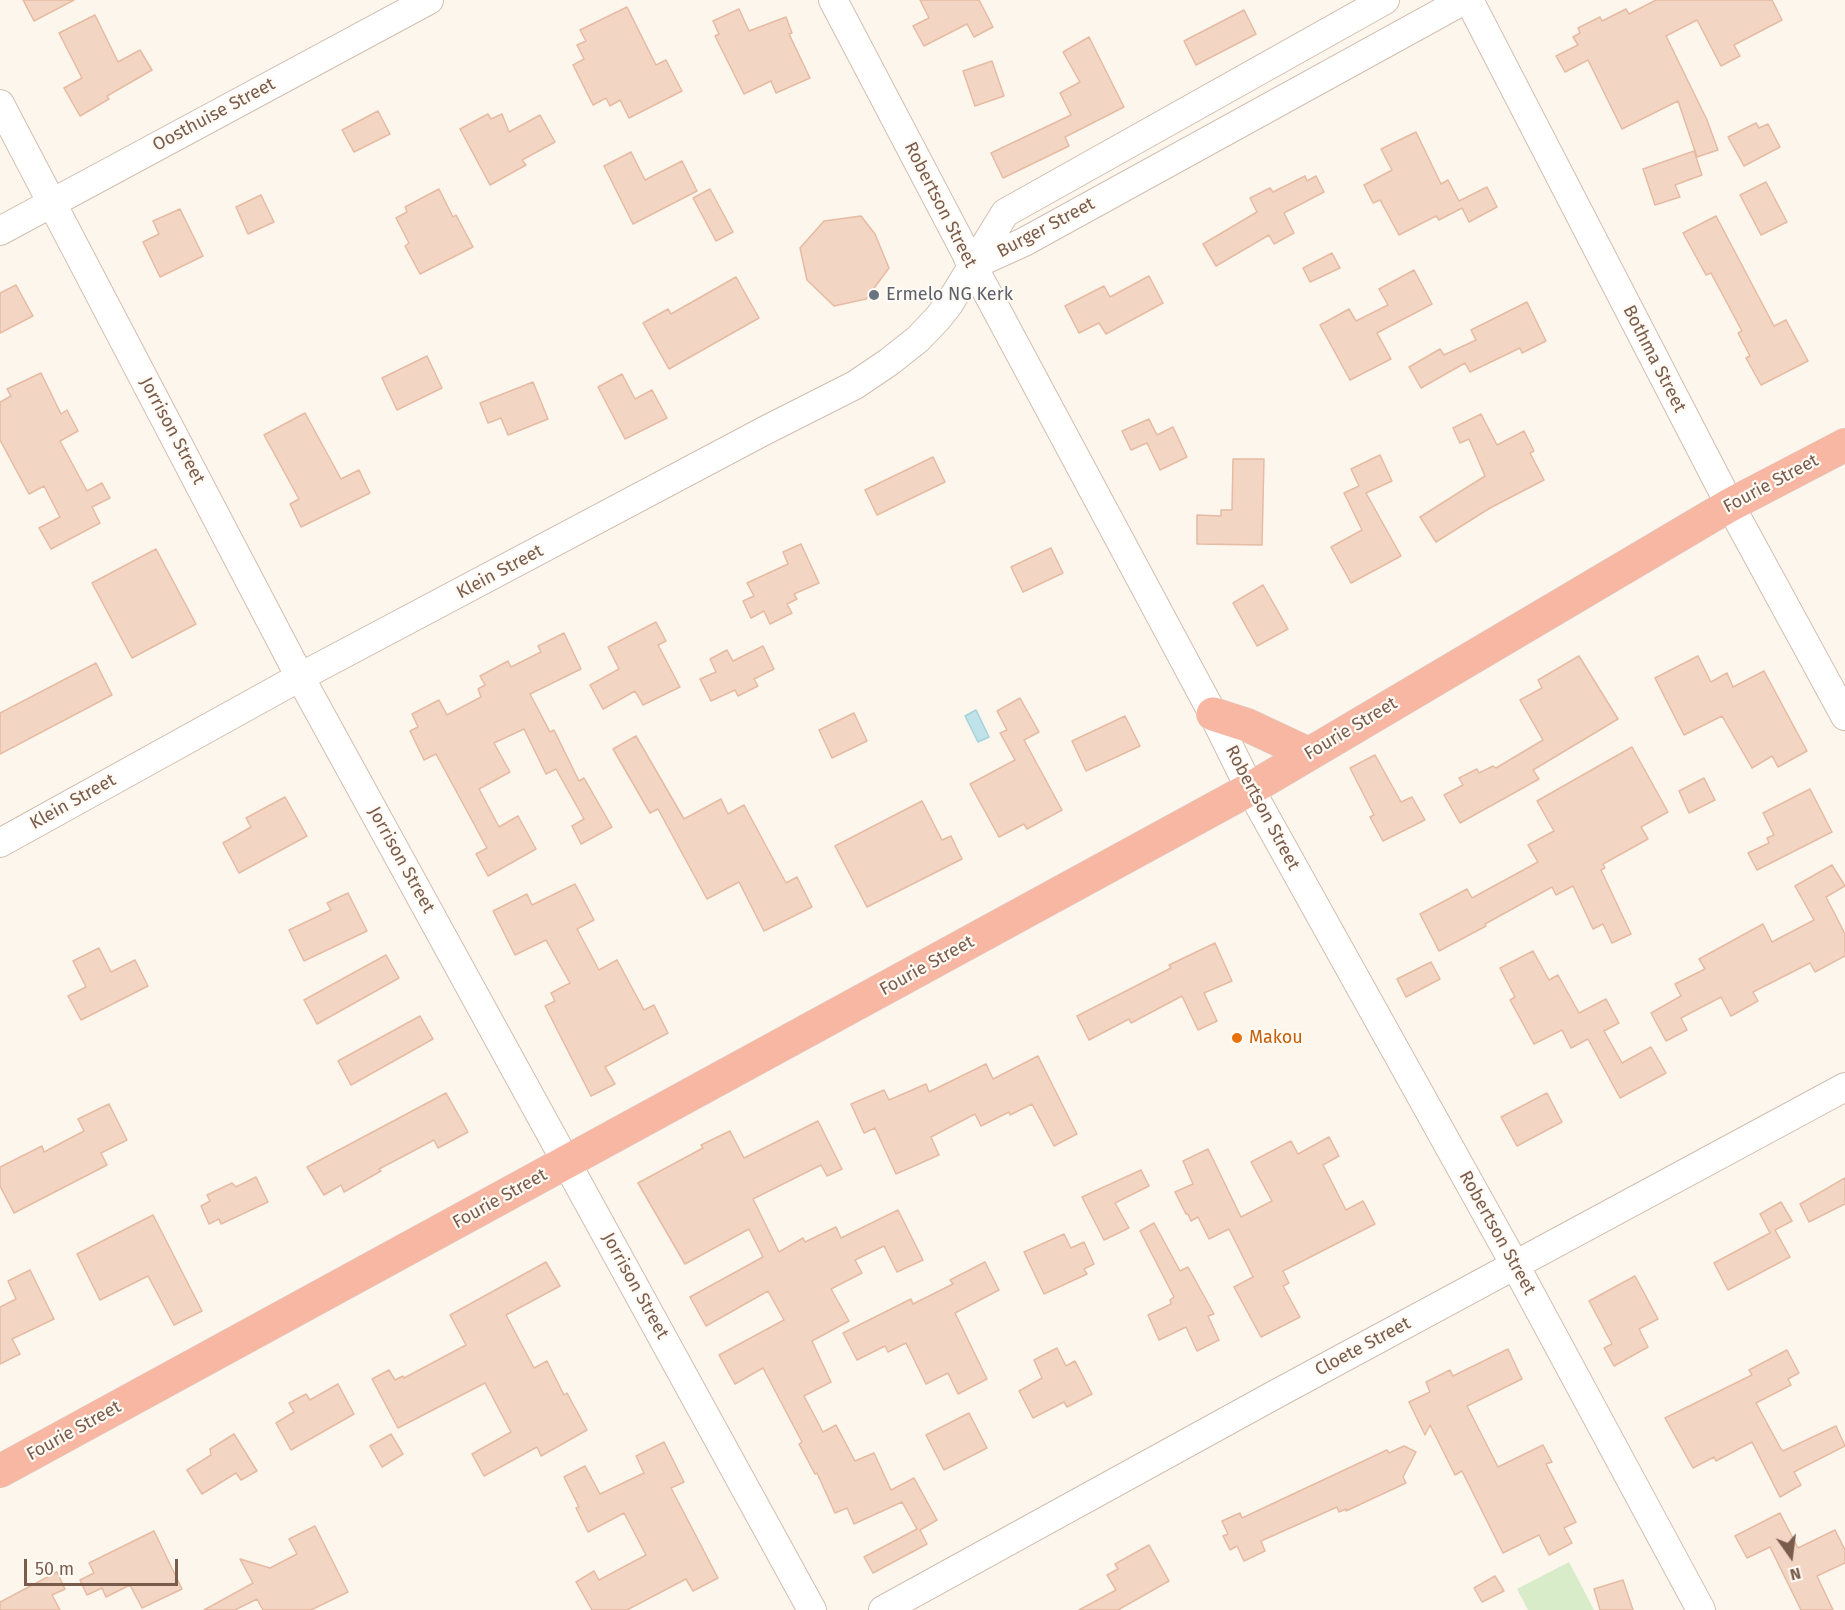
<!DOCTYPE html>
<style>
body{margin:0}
#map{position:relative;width:1845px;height:1610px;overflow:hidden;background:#fdf6ec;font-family:"Fira Sans",sans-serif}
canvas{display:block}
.north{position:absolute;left:1761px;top:1526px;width:60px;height:60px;-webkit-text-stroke:4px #fffaf3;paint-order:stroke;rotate:166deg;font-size:16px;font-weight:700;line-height:24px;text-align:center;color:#7a5c4d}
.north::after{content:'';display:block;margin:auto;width:21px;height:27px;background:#7a5c4d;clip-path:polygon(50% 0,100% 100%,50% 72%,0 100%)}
.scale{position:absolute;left:24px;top:1559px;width:154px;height:27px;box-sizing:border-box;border:3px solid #7a5c4d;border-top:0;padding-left:8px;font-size:18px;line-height:21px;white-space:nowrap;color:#7a5c4d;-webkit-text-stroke:4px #fffaf3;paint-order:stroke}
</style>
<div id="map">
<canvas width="1845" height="1610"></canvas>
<div class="north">N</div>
<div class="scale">50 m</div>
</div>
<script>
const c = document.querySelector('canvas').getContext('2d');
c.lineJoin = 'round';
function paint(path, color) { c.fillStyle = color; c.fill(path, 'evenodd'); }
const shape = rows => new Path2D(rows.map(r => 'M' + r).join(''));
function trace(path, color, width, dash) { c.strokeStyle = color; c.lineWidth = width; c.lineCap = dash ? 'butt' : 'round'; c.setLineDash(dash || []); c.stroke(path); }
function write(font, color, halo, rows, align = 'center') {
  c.font = font + ' "Fira Sans",sans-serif'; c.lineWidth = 4.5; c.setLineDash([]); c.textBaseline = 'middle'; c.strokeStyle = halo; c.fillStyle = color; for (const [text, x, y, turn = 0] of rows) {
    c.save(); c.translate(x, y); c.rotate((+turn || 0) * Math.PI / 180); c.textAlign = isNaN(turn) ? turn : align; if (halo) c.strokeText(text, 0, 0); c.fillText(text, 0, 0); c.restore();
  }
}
paint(shape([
 [1569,1562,1594,1610,1528,1610,1517,1589]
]), '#d8ecc9');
const water = shape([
 [976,710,989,737,978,742,965,716,976,710]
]);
paint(water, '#bfe3e8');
trace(water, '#a5d3da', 1.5);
const building = shape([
 [23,0,74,0,34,21,23,0],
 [920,0,979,0,993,27,974,37,967,24,924,46,913,26,929,18,920,0],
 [1656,0,1772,0,1782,20,1734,45,1740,56,1721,66,1697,20,1666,36,1707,120,1718,150,1697,157,1678,101,1622,129,1588,60,1565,72,1556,56,1578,45,1573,37,1580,33,1578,28,1600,17,1602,21,1626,9,1629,14,1656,0],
 [627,7,656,65,666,60,682,91,629,118,620,100,610,106,606,98,593,105,573,65,584,59,577,45,586,41,580,30,627,7],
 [739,9,749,31,786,17,792,33,789,34,810,78,776,93,771,81,744,94,715,36,719,34,713,21,739,9],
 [1244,10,1256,34,1196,65,1184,41,1244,10],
 [95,15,118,62,140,50,152,70,107,96,109,99,80,116,64,88,82,78,59,33,95,15],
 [1089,37,1124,107,1065,137,1069,146,1003,178,991,153,1071,115,1060,93,1080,82,1063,52,1089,37],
 [992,61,1004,96,975,106,963,71,992,61],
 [378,111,390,134,354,152,342,130,378,111],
 [488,114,491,119,502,114,509,132,540,115,555,142,522,160,526,165,490,185,460,129,488,114],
 [1756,123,1759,128,1768,124,1780,147,1744,166,1728,137,1756,123],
 [1416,132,1441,184,1448,180,1459,201,1487,187,1497,207,1469,222,1462,208,1439,220,1436,216,1399,235,1380,200,1373,203,1364,185,1392,170,1381,149,1416,132],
 [1694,151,1702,175,1675,185,1680,197,1655,205,1643,169,1694,151],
 [631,152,645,180,682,161,697,191,633,224,604,166,631,152],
 [1305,176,1307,181,1316,176,1324,192,1284,213,1294,233,1274,244,1269,235,1216,266,1203,244,1257,212,1250,198,1270,188,1273,192,1305,176],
 [1766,182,1787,222,1761,235,1740,195,1766,182],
 [439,189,453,217,456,215,473,247,420,274,405,246,409,243,396,218,407,212,405,207,439,189],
 [710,189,733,232,716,241,693,198,710,189],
 [261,195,274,222,248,234,236,207,261,195],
 [180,209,203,256,160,277,143,242,159,234,153,221,180,209],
 [861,216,875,234,889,268,866,299,834,306,807,280,800,248,824,221,861,216],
 [1716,216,1774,326,1786,320,1808,361,1761,385,1746,358,1750,356,1738,333,1742,331,1711,273,1706,275,1683,233,1716,216],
 [1332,253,1340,268,1310,282,1303,268,1332,253],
 [1414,270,1432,304,1377,333,1391,359,1350,380,1320,325,1349,309,1356,321,1388,305,1379,289,1414,270],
 [1149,276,1163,303,1106,334,1099,323,1079,333,1065,306,1104,286,1110,297,1149,276],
 [736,277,759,318,669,369,643,323,668,309,671,314,736,277],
 [16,285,33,316,0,333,0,293,16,285],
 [1527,302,1546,341,1522,353,1520,348,1470,372,1465,363,1421,388,1409,367,1440,349,1444,355,1476,340,1471,330,1527,302],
 [427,356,442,388,397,410,382,378,427,356],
 [41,373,61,414,67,410,78,431,60,441,87,491,102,483,110,498,92,507,100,523,51,549,39,528,60,517,44,486,29,494,0,440,0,402,11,396,7,389,41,373],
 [622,374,635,399,652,390,667,418,625,439,598,387,622,374],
 [533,382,548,419,508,435,501,418,488,423,480,403,533,382],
 [305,413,341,479,359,470,370,493,301,527,290,504,299,499,264,435,305,413],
 [1481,414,1497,445,1524,431,1534,451,1530,453,1544,480,1490,508,1436,542,1420,517,1485,476,1469,439,1460,443,1453,428,1481,414],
 [1149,419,1157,435,1173,427,1187,457,1160,470,1147,443,1131,450,1122,431,1149,419],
 [1380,455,1392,481,1366,493,1401,556,1351,583,1331,547,1362,530,1344,493,1359,486,1351,469,1380,455],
 [933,457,945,482,877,515,865,490,933,457],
 [1233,459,1264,459,1262,545,1197,544,1197,515,1221,516,1221,510,1232,510,1233,459],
 [801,544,819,583,794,594,797,599,787,604,792,613,770,624,764,611,751,618,743,601,754,596,747,583,788,564,783,552,801,544],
 [1051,548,1063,573,1023,592,1011,567,1051,548],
 [156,549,196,624,132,658,92,583,156,549],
 [1263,585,1288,629,1257,646,1233,603,1263,585],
 [656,622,666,641,658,645,680,687,643,705,635,691,603,709,590,685,619,669,608,647,656,622],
 [564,633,581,669,530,694,550,732,554,730,579,781,584,778,612,827,581,844,572,826,584,819,556,769,546,774,524,729,494,743,510,772,479,789,499,827,518,816,536,849,488,876,476,854,487,848,436,754,424,760,410,731,418,727,412,714,439,700,447,715,481,697,478,689,485,685,480,676,508,661,511,667,541,652,538,646,564,633],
 [763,646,774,669,754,679,758,686,738,696,735,690,711,701,700,679,716,672,710,659,727,650,733,661,763,646],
 [1579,656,1618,719,1533,770,1539,779,1460,823,1444,795,1463,785,1459,778,1477,769,1479,773,1493,766,1496,768,1543,740,1520,700,1542,688,1538,680,1579,656],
 [1698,656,1711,682,1727,673,1733,687,1764,671,1807,751,1778,767,1772,756,1752,768,1722,716,1684,735,1655,678,1698,656],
 [96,663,112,695,0,754,0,713,96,663],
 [1020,698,1039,732,1024,740,1062,810,1027,829,1024,824,999,837,970,784,1015,760,1000,733,1007,730,997,711,1020,698],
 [854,713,867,741,832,758,819,730,854,713],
 [1125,716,1140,746,1086,771,1072,741,1125,716],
 [636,736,684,819,721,799,728,814,744,805,786,883,797,877,812,907,764,931,739,882,707,899,658,809,650,813,613,749,636,736],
 [1632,747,1668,812,1641,827,1648,839,1603,864,1605,868,1601,870,1631,934,1612,943,1603,924,1593,929,1573,886,1556,895,1552,887,1485,924,1486,926,1439,951,1420,914,1467,889,1472,898,1538,862,1528,845,1554,831,1537,801,1632,747],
 [1375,755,1401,802,1412,797,1425,820,1383,841,1370,817,1374,815,1350,768,1375,755],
 [1704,778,1715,800,1689,813,1679,791,1704,778],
 [1810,789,1832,832,1757,870,1748,853,1769,843,1767,838,1774,835,1763,813,1810,789],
 [285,797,307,836,239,873,223,843,251,827,246,818,285,797],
 [922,801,942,840,951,836,962,859,867,907,835,846,922,801],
 [1832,865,1845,886,1826,897,1845,934,1845,956,1815,972,1810,963,1753,992,1758,1001,1731,1016,1721,997,1681,1018,1687,1030,1666,1041,1651,1013,1681,996,1675,984,1705,969,1699,959,1763,924,1772,942,1814,920,1795,886,1832,865],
 [575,884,594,920,577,929,599,970,617,960,644,1010,654,1005,668,1033,605,1067,615,1084,591,1096,545,1006,555,1001,551,993,570,983,546,940,515,955,493,911,527,894,532,905,575,884],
 [348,893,367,931,304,961,289,930,331,910,327,903,348,893],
 [1215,943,1232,981,1204,993,1217,1021,1198,1030,1182,996,1131,1023,1129,1019,1089,1040,1077,1016,1171,968,1169,965,1215,943],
 [99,948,111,972,135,960,148,986,81,1020,68,996,86,987,73,961,99,948],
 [1533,951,1549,980,1558,975,1579,1013,1606,999,1619,1023,1604,1031,1622,1063,1651,1047,1666,1073,1620,1098,1588,1039,1571,1048,1562,1030,1534,1044,1510,1000,1515,997,1500,968,1533,951],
 [386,955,399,978,317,1024,304,1000,386,955],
 [1431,962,1440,979,1406,997,1397,979,1431,962],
 [420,1016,433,1039,351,1085,338,1061,420,1016],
 [1038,1056,1077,1134,1054,1146,1032,1104,1010,1115,1009,1112,981,1126,975,1114,931,1137,939,1155,896,1174,875,1128,864,1133,851,1104,884,1090,889,1100,926,1084,929,1092,986,1064,993,1079,1038,1056],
 [446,1093,468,1132,438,1148,434,1140,379,1169,381,1171,344,1192,341,1185,324,1195,307,1167,446,1093],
 [1547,1093,1562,1122,1517,1146,1501,1117,1547,1093],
 [109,1104,127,1140,101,1153,107,1165,14,1213,0,1186,0,1167,42,1146,44,1152,84,1131,78,1119,109,1104],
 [818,1121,842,1169,827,1176,821,1165,753,1199,779,1252,803,1238,805,1242,836,1227,841,1238,898,1210,923,1260,897,1272,884,1246,855,1260,862,1273,831,1289,849,1321,812,1341,831,1382,804,1396,823,1432,836,1425,855,1461,874,1453,891,1490,914,1478,937,1520,920,1530,927,1544,873,1573,864,1557,917,1529,902,1502,854,1524,847,1508,835,1513,817,1473,815,1474,799,1444,802,1442,763,1368,735,1384,719,1355,784,1320,768,1291,706,1326,690,1297,763,1257,749,1229,685,1264,638,1183,703,1148,701,1145,730,1131,744,1158,818,1121],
 [1329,1137,1339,1156,1323,1165,1346,1210,1363,1201,1375,1224,1283,1271,1289,1283,1283,1286,1300,1317,1261,1337,1234,1287,1253,1277,1229,1229,1209,1239,1198,1217,1191,1221,1188,1214,1186,1214,1175,1192,1193,1184,1183,1161,1208,1149,1241,1217,1272,1201,1251,1162,1291,1141,1298,1154,1329,1137],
 [1141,1170,1149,1186,1115,1203,1129,1228,1104,1240,1082,1197,1141,1170],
 [256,1177,268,1202,221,1224,219,1219,209,1224,201,1206,210,1201,207,1195,232,1183,236,1187,256,1177],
 [1845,1178,1845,1204,1809,1222,1800,1204,1845,1178],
 [1781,1202,1792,1221,1775,1230,1790,1257,1728,1290,1714,1263,1770,1233,1760,1214,1781,1202],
 [153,1215,202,1311,174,1325,148,1276,100,1300,77,1254,153,1215],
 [1154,1223,1180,1271,1188,1267,1214,1314,1208,1316,1219,1340,1197,1351,1186,1327,1159,1340,1148,1315,1171,1304,1170,1300,1174,1297,1140,1231,1154,1223],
 [1064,1234,1071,1248,1084,1242,1094,1264,1084,1269,1087,1274,1044,1294,1024,1252,1064,1234],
 [546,1262,560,1286,506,1315,534,1368,547,1361,564,1395,567,1393,587,1430,541,1456,537,1447,484,1476,472,1454,511,1432,485,1383,398,1428,372,1379,389,1370,395,1380,403,1376,404,1378,466,1345,450,1315,546,1262],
 [985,1262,999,1290,955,1313,987,1379,958,1394,948,1373,926,1384,906,1343,888,1352,885,1346,857,1360,843,1333,911,1299,913,1304,953,1284,950,1280,985,1262],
 [30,1270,54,1319,12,1339,20,1354,0,1364,0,1307,16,1299,8,1281,30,1270],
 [1635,1276,1658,1319,1639,1329,1648,1347,1614,1366,1604,1348,1612,1344,1589,1301,1635,1276],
 [1057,1348,1066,1366,1075,1361,1092,1394,1067,1407,1064,1402,1033,1418,1019,1391,1042,1378,1034,1360,1057,1348],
 [1508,1349,1522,1379,1467,1406,1498,1467,1543,1445,1552,1462,1546,1464,1576,1522,1564,1528,1572,1543,1549,1555,1539,1535,1503,1553,1462,1471,1455,1475,1430,1425,1425,1435,1409,1402,1430,1392,1426,1382,1450,1370,1453,1376,1508,1349],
 [1787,1350,1799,1373,1788,1379,1791,1385,1756,1403,1781,1449,1783,1451,1836,1426,1845,1446,1794,1472,1801,1485,1780,1497,1752,1442,1716,1461,1714,1457,1693,1468,1665,1418,1752,1375,1749,1370,1787,1350],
 [338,1384,354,1414,291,1450,276,1423,294,1412,289,1403,306,1394,310,1400,338,1384],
 [969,1413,987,1448,944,1470,926,1435,969,1413],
 [234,1434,257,1471,241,1480,236,1473,202,1494,187,1470,211,1455,210,1449,234,1434],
 [391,1434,403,1454,382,1467,370,1446,391,1434],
 [664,1442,684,1482,671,1488,718,1578,693,1591,686,1579,627,1610,592,1610,576,1582,594,1571,599,1580,646,1555,624,1513,588,1532,576,1508,579,1507,564,1477,585,1466,600,1494,644,1473,636,1456,664,1442],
 [1404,1446,1416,1452,1403,1477,1406,1483,1346,1511,1346,1509,1339,1512,1337,1507,1261,1541,1265,1551,1244,1561,1237,1546,1230,1550,1223,1536,1228,1534,1222,1521,1240,1513,1242,1518,1387,1450,1389,1453,1404,1446],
 [1780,1513,1798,1548,1835,1530,1845,1550,1845,1563,1817,1576,1833,1610,1801,1610,1770,1547,1747,1558,1735,1536,1780,1513],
 [315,1526,348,1592,311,1610,263,1610,257,1599,235,1610,204,1610,253,1583,240,1559,270,1568,297,1554,289,1539,315,1526],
 [154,1531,182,1589,142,1608,130,1585,106,1597,102,1588,87,1595,80,1580,94,1573,89,1563,154,1531],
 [1149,1545,1169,1581,1118,1610,1079,1610,1116,1590,1107,1575,1118,1569,1115,1564,1149,1545],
 [57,1572,65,1589,52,1595,60,1610,0,1610,0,1602,57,1572],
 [1495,1576,1504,1591,1482,1602,1474,1588,1495,1576],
 [1623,1580,1633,1610,1600,1610,1594,1589,1623,1580]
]);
paint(building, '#f3d5c3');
trace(building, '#e6bba3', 1.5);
const minor = shape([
 [833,0,967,255,971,266,981,281,1213,714,1250,789,1515,1265,1701,1610],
 [1469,0,1730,505,1845,716],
 [0,104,300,677,812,1610],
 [0,231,429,0],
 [971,266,1024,242,1464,0],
 [0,843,300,677,764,431,855,385,889,362,918,339,938,318,949,304,1005,213,1385,0],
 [883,1610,1276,1394,1845,1087]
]);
const highway = shape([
 [1213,714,1247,725,1309,754],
 [0,1471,1250,789,1730,505,1845,445]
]);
trace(minor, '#d1beb0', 30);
trace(highway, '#dad1cd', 34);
trace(minor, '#fff', 28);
trace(highway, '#f7b7a3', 33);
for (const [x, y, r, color] of [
 [874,295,6,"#6b7280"],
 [1237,1038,6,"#e8710a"]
]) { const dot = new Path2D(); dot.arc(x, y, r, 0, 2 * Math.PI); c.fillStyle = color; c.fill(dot); trace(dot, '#fffaf3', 2); }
write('18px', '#7a5c4d', '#fffaf3', [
 ["Oosthuise Street",214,115,-28],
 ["Robertson Street",940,205,63],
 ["Burger Street",1046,228,-28],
 ["Bothma Street",1654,359,63],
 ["Jorrison Street",172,431,62],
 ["Fourie Street",1771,484,-28],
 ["Klein Street",500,572,-28],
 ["Fourie Street",1351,729,-31],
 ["Klein Street",73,802,-29],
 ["Robertson Street",1262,808,62],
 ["Jorrison Street",401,860,61],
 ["Fourie Street",927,966,-29],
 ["Fourie Street",500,1199,-29],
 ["Robertson Street",1497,1233,61],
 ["Jorrison Street",635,1286,61],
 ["Cloete Street",1363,1347,-28],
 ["Fourie Street",74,1431,-29]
]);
write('18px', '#5b616d', '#fffaf3', [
 ["Ermelo NG Kerk",886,295]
], 'left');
write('18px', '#c56008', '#fffaf3', [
 ["Makou",1249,1038]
], 'left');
</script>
